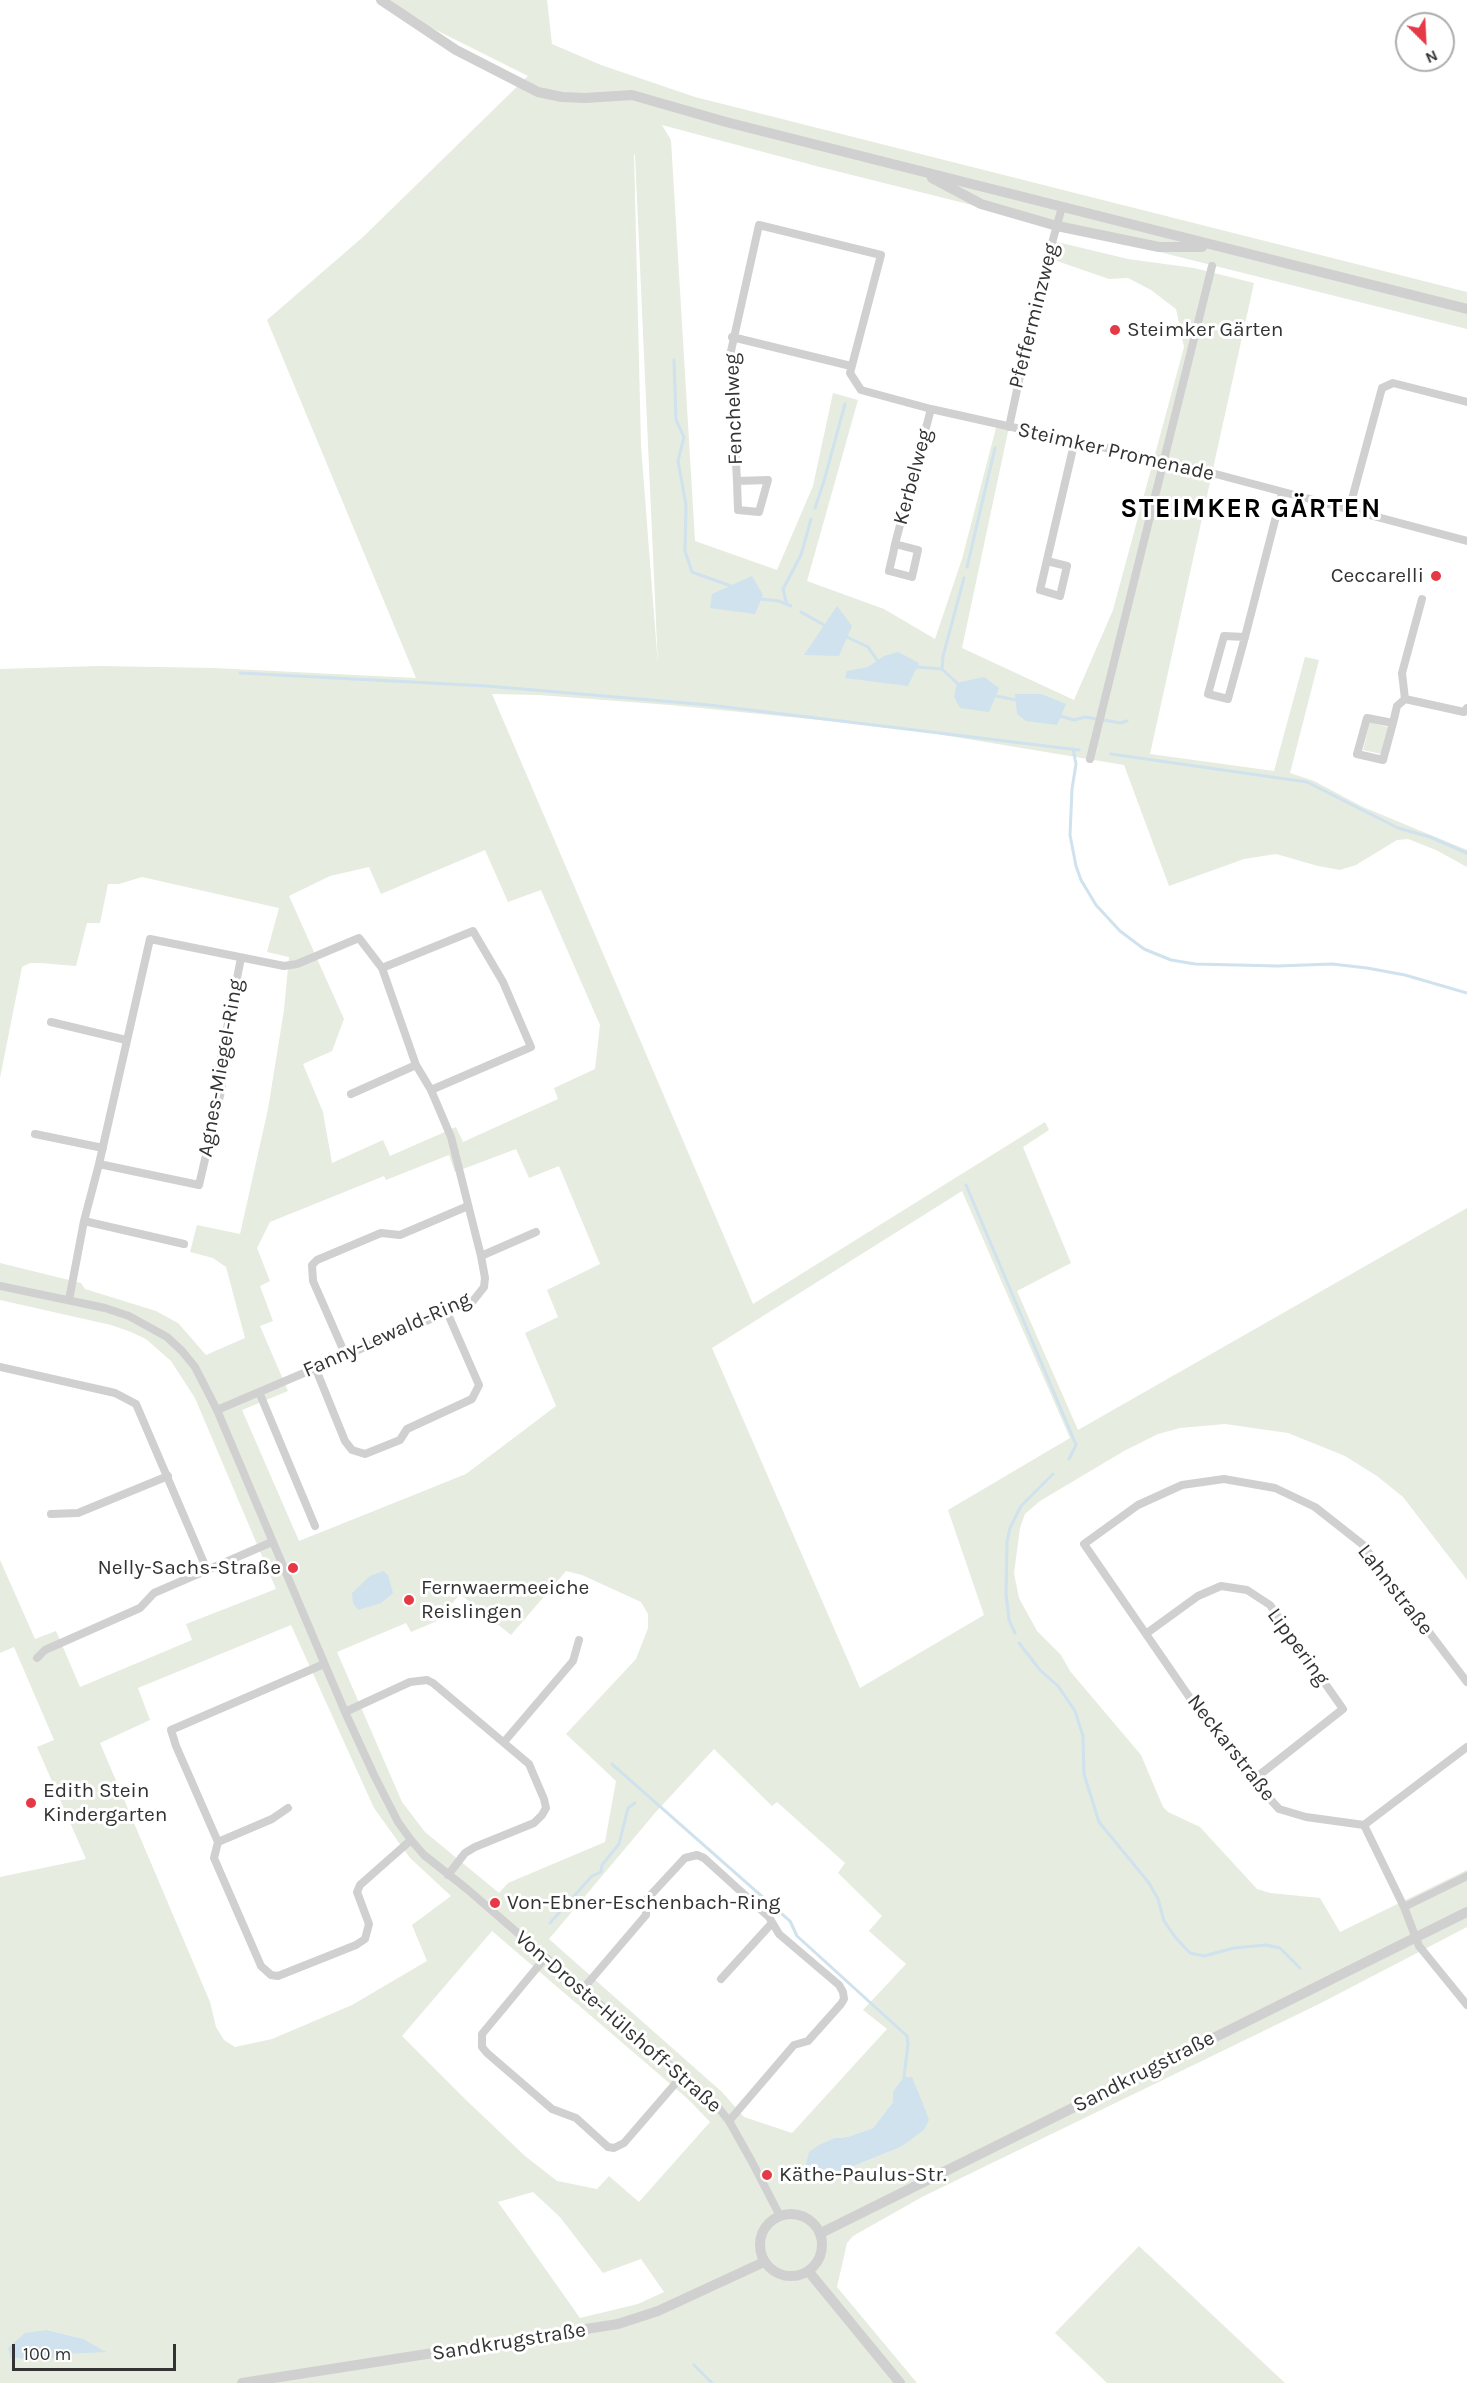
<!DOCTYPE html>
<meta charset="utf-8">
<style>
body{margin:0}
#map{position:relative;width:1467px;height:2383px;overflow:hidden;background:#fff;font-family:Karla,sans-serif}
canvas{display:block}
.north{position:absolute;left:1395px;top:12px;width:60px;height:60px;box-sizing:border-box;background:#fff;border:2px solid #adadad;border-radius:50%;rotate:156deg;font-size:16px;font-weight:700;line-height:24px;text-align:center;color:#333}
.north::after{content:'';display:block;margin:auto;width:21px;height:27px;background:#e63946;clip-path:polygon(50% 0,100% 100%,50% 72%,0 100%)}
.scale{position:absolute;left:12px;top:2344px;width:164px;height:27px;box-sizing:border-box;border:3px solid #333;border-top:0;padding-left:8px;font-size:18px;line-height:21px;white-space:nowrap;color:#333;-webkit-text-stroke:4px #fff;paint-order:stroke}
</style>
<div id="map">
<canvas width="1467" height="2383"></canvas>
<div class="north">N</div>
<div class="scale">100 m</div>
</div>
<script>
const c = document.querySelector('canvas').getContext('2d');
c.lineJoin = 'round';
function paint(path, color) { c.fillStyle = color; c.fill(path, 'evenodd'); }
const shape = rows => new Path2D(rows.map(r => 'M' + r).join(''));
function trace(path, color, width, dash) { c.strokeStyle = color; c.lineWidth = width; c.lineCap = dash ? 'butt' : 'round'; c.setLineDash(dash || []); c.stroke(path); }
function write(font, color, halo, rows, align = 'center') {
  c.font = font + ' Karla,sans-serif'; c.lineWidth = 6; c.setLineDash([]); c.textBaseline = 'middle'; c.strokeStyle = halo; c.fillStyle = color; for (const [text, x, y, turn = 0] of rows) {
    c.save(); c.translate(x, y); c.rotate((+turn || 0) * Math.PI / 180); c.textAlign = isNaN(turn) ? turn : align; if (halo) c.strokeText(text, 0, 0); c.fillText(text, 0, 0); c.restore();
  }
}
paint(shape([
 [390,0,547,0,552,44,601,65,695,97,1467,292,1467,329,820,167,662,125,671,140,695,541,777,570,813,486,833,393,858,400,807,581,884,609,935,639,962,559,997,424,1009,427,962,648,1074,700,1113,610,1184,347,1176,309,1151,290,1128,278,1109,279,1057,261,1052,247,1053,241,1128,259,1194,268,1254,283,1150,754,1274,771,1305,657,1319,660,1290,773,1314,781,1363,807,1467,850,1467,867,1436,850,1408,839,1397,840,1356,865,1340,870,1318,866,1276,854,1244,859,1169,886,1124,765,901,728,670,705,539,695,492,694,753,1304,1045,1122,1049,1130,1023,1147,1071,1263,1017,1291,1078,1430,1467,1208,1467,1580,1403,1497,1377,1476,1345,1456,1288,1433,1225,1424,1180,1428,1158,1434,1124,1451,1040,1501,1025,1514,1020,1528,1014,1573,1019,1598,1037,1631,1061,1655,1070,1671,1141,1755,1163,1807,1168,1812,1200,1827,1257,1889,1270,1893,1320,1898,1340,1932,1467,1870,1467,1927,1319,2004,922,2197,853,2236,847,2243,837,2287,917,2383,0,2383,0,1877,86,1859,37,1747,54,1740,14,1647,0,1653,0,1560,35,1639,56,1631,80,1687,192,1640,186,1624,276,1589,195,1398,171,1361,146,1339,131,1332,111,1325,0,1300,0,1263,81,1283,85,1289,156,1311,178,1323,206,1355,245,1338,226,1267,213,1258,190,1252,197,1225,240,1234,268,1109,284,1010,289,957,267,952,279,908,142,877,119,884,108,884,100,923,87,923,76,966,40,963,30,963,22,967,0,1078,0,669,99,666,213,668,416,678,267,320,363,237,528,76,422,23],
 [634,154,635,155,658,666,641,446],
 [485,850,508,902,541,890,600,1025,595,1069,554,1088,558,1099,463,1142,456,1127,390,1156,383,1140,332,1163,323,1112,303,1064,332,1051,344,1019,289,896,330,876,369,867,381,894],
 [516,1149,529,1178,559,1166,600,1264,547,1290,558,1317,525,1333,556,1406,466,1474,299,1541,242,1410,288,1391,260,1326,273,1321,260,1286,270,1281,257,1248,270,1222,384,1176,386,1180,449,1155,455,1172],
 [962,1191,1070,1438,948,1510,984,1615,860,1688,712,1348],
 [566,1571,582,1575,641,1602,648,1614,648,1628,636,1659,566,1734,616,1781,605,1842,508,1883,499,1893,425,1832,402,1802,337,1652,406,1623,411,1632,437,1621,460,1594,511,1635],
 [291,1625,374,1808,410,1858,451,1896,412,1925,427,1961,352,2005,272,2039,235,2047,224,2040,216,2027,210,2002,100,1743,150,1720,138,1688],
 [714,1749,772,1806,777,1802,845,1863,838,1873,882,1916,869,1931,906,1964,863,2010,887,2029,792,2133,744,2117,722,2092,549,1939,655,1813],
 [492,1931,689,2100,710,2122,639,2202,609,2176,597,2189,557,2181,525,2156,465,2099,402,2036],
 [893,2092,920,2100,925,2109,924,2130,891,2151,829,2176,812,2179,835,2138,847,2137,873,2128,893,2102],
 [533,2192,560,2217,603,2273,641,2259,664,2292,638,2304,580,2318,498,2202],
 [47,2330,84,2339,104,2351,66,2354,46,2360,12,2358],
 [1370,722,1388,727,1381,754,1363,750],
 [1139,2246,1190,2294,1285,2383,1107,2383,1055,2333]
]), '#e6ecdf');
paint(shape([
 [752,576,763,595,755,614,710,608,712,594],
 [837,606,852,626,839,656,804,655],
 [898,652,919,663,908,686,845,678,847,671,868,667,884,656],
 [984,677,999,688,989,712,960,708,954,697,957,683],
 [1015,694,1041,694,1066,704,1057,725,1026,721,1017,714],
 [383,1571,388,1575,393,1593,381,1603,358,1610,353,1603,352,1593,370,1576],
 [904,2077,912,2077,925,2109,929,2120,924,2130,902,2146,891,2151,829,2176,812,2179,806,2164,809,2152,819,2145,835,2138,847,2137,873,2128,893,2102,893,2092],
 [47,2330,84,2339,106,2352,66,2354,46,2360,11,2358,8,2348,25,2333]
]), '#cfe2ee');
trace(shape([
 [674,360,676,420,684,437,678,461,686,505,685,551,692,572,731,586],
 [815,508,824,481,845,404],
 [967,567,995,448],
 [761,599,779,601,791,606],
 [787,605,783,589,801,555,811,519],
 [801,612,824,625],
 [847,637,868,647,877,660],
 [917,667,942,669],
 [240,673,487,686,709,705,1079,750],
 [957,683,942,669,943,656,964,578],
 [996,696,1016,700],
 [1060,716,1074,720,1085,717,1121,723,1127,721],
 [1073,749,1076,764,1072,789,1070,835,1076,866,1081,880,1096,905,1120,931,1144,949,1171,960,1195,964,1278,966,1332,964,1367,968,1405,975,1467,993],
 [1111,754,1307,782,1398,828,1430,837,1467,853],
 [966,1185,1074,1440,1076,1445,1069,1459],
 [1015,1633,1009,1620,1006,1594,1007,1542,1010,1528,1021,1506,1053,1474],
 [1019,1643,1040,1670,1058,1686,1075,1711,1083,1736,1084,1774,1099,1822,1149,1883,1158,1899,1164,1921,1175,1937,1190,1953,1204,1956,1234,1948,1266,1945,1280,1948,1300,1968],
 [612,1764,790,1921,797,1936,907,2036,908,2044,904,2077],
 [550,1923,592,1876,601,1872,602,1865,619,1844,628,1808,635,1803],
 [694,2365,712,2383]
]), '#cfe2ee', 3);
trace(shape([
 [732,337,851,366],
 [1009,427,1037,297,1062,207],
 [737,481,768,480,759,512,738,510,737,481,731,368,731,351,759,225,881,255,850,373,861,390,931,409,1178,464,1467,541],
 [1349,510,1382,388,1393,383,1467,402],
 [895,544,918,550,912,577,889,571,893,554,895,544,931,409],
 [1047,561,1067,566,1060,596,1040,590,1075,440],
 [1245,637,1224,636,1208,694,1228,699,1245,637,1282,493],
 [1405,699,1402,673,1422,599],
 [1393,723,1383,760,1357,754,1367,718,1393,723,1397,706,1405,699,1464,712,1467,708],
 [1090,759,1212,266],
 [382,968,473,931,503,982,531,1047,431,1090],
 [51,1022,126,1040],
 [351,1094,416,1065],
 [35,1134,103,1148],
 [99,1164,199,1185,222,1087,219,1076,219,1068,241,958],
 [84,1221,184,1244],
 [481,1256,536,1232],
 [0,1286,105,1308,129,1316,167,1337,182,1351,195,1367,217,1410,345,1712,374,1775,398,1822,411,1840,424,1855,467,1889,717,2106,729,2121,751,2160,780,2216],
 [69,1300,84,1221,99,1164,150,939,284,966,297,964,359,938,382,968,416,1065,431,1090,451,1137,481,1256,485,1278,484,1287,473,1301,217,1410],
 [345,1354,313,1281,312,1265,317,1260,381,1233,400,1235,468,1206],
 [0,1367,115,1393,136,1404,207,1570],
 [315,1367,345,1441,352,1450,365,1454,400,1440,407,1429,472,1399,479,1385,447,1312],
 [259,1392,315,1526],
 [51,1514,78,1513,168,1476],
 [1147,1633,1198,1596,1221,1586,1247,1590,1270,1605,1343,1709,1253,1780],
 [37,1658,45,1650,140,1608,154,1593,272,1542],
 [324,1664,171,1730,176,1746,218,1842,214,1858,261,1966,271,1975,278,1976,356,1945,365,1939,369,1924,357,1892,360,1885,411,1840],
 [1467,1682,1362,1544,1315,1507,1275,1488,1224,1479,1182,1485,1138,1505,1084,1544,1199,1711,1253,1780,1279,1809,1306,1817,1364,1825,1404,1907,1419,1946,1467,2005],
 [345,1712,410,1682,427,1680,433,1683,529,1764,544,1799,546,1808,542,1815,534,1823,475,1847,465,1853,448,1875],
 [504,1742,573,1661,579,1640],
 [1364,1825,1467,1747],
 [218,1842,272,1819,288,1808],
 [1404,1907,1467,1876],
 [545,1958,482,2034,482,2047,487,2053,552,2109,576,2118,608,2147,614,2148,624,2143,681,2077],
 [721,1979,772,1923],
 [582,1990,646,1915,646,1900,685,1858,697,1855,704,1858,769,1917,779,1934,839,1985,843,1992,844,1999,841,2004,808,2041,794,2045,729,2121]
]), '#d0d0d0', 8);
trace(shape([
 [381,0,456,50,538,92,562,97,585,98,632,95,726,122,1467,309],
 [932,178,981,204,1057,226,1159,247,1202,247],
 '760 2245a31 31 0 1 1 62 0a31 31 0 1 1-62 0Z',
 [821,2233,1467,1912],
 [809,2272,900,2383],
 [242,2383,618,2324,658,2311,764,2262]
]), '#d0d0d0', 10);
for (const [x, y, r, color] of [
 [1115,330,6,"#e63946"],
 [1436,576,6,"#e63946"],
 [293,1568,6,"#e63946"],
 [409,1600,6,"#e63946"],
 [31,1803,6,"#e63946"],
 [495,1903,6,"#e63946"],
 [767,2175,6,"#e63946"]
]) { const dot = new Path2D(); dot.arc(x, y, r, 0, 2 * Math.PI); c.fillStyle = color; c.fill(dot); trace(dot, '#fff', 2); }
write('21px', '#333', '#fff', [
 ["Pfefferminzweg",1034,316,-76],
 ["Fenchelweg",734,409,-92],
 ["Steimker Promenade",1116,452,13],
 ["Kerbelweg",913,477,-75],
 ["Agnes-Miegel-Ring",221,1068,-80],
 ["Fanny-Lewald-Ring",387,1335,-24],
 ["Lahnstraße",1395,1590,52],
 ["Lippering",1298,1647,54],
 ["Neckarstraße",1231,1748,52],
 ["Von-Droste-Hülshoff-Straße",618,2022,41],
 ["Sandkrugstraße",1144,2072,-27],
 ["Sandkrugstraße",509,2342,-9]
]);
write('21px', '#333', '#fff', [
 ["Steimker Gärten",1127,330],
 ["Ceccarelli",1424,576,"right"],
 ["Nelly-Sachs-Straße",281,1568,"right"],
 ["Fernwaermeeiche",421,1588],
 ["Reislingen",421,1612],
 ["Edith Stein",43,1791],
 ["Kindergarten",43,1815],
 ["Von-Ebner-Eschenbach-Ring",507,1903],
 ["Käthe-Paulus-Str.",779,2175]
], 'left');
c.letterSpacing = '1.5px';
write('bold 27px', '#000', '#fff', [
 ["STEIMKER GÄRTEN",1251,509]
]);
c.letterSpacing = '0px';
</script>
